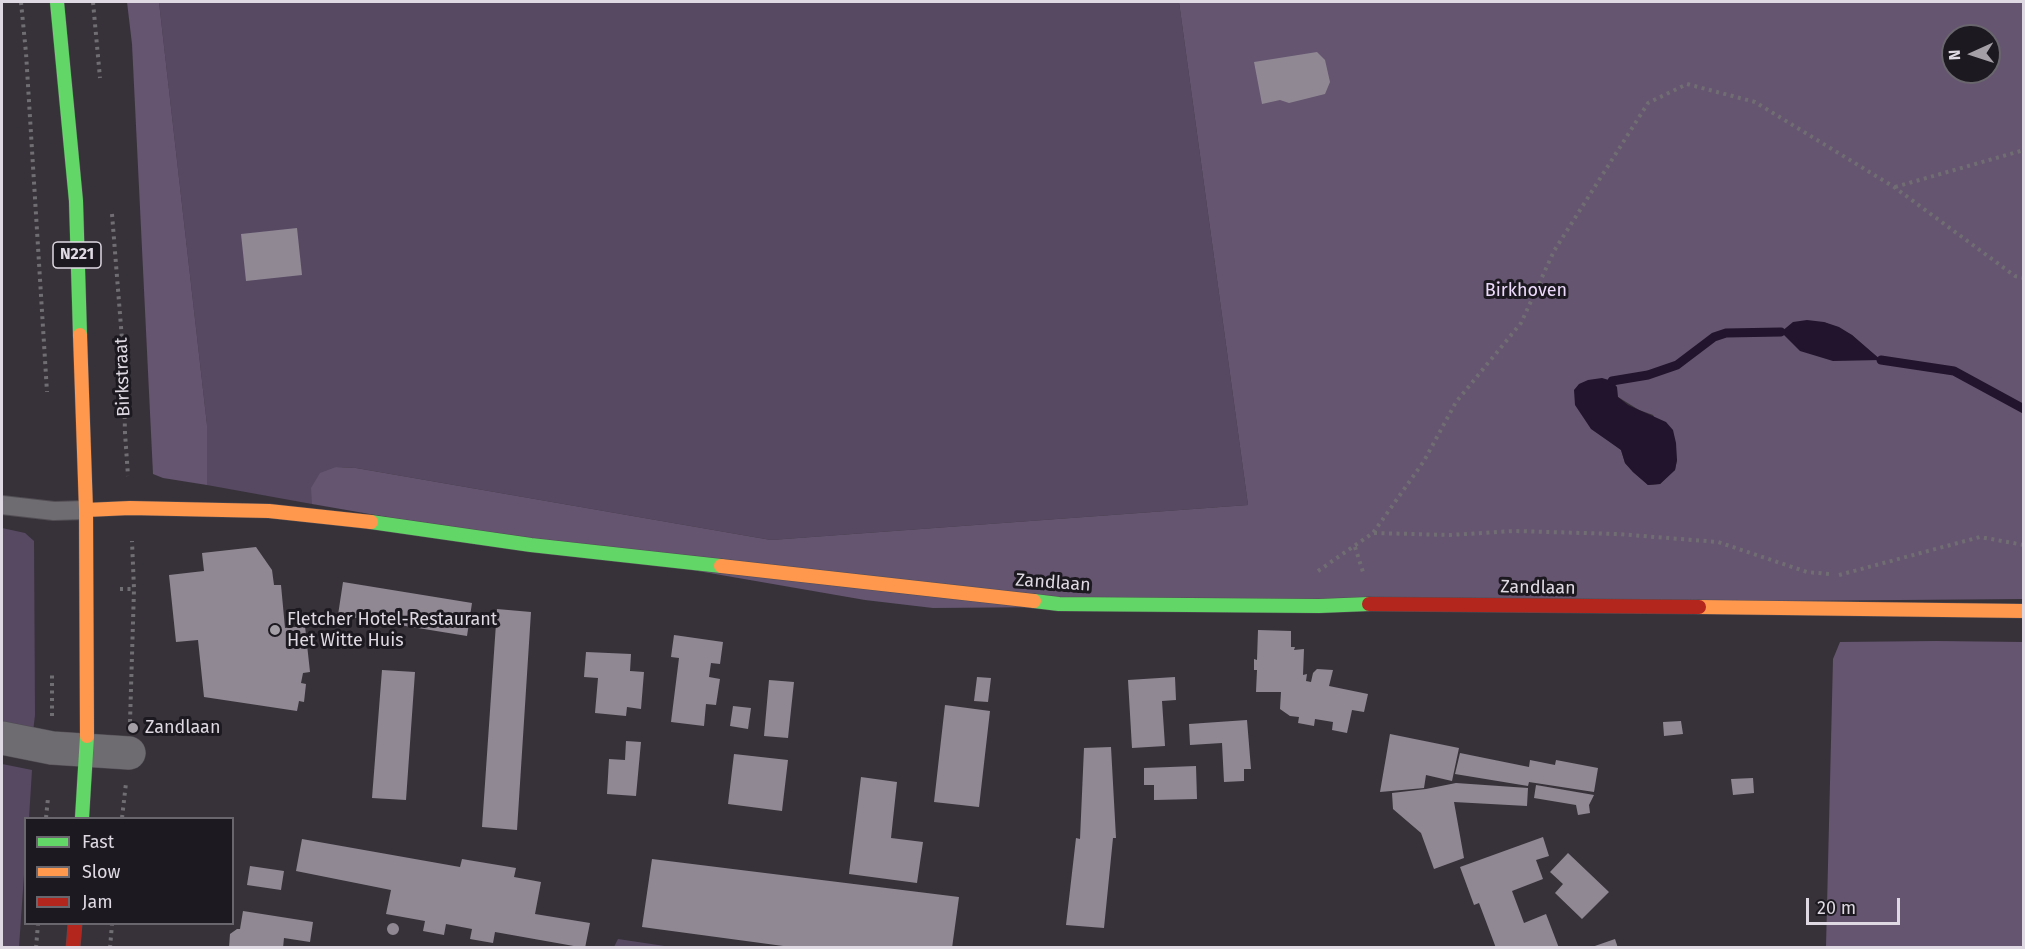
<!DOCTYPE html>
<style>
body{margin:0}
#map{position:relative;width:2025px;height:949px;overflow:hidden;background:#37323a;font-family:"Fira Sans",sans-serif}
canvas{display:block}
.frame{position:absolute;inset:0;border:3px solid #ded9e2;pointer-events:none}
.legend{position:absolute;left:24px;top:817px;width:210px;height:108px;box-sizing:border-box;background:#1d1920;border:2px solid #6a666e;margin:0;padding:8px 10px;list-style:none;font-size:18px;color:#ded9e2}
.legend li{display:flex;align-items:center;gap:12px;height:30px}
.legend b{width:30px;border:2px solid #6a666e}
.north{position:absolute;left:1941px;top:24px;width:60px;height:60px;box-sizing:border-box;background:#1d1920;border:2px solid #6a666e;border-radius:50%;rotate:267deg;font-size:16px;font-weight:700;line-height:24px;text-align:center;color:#ded9e2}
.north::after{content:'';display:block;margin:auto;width:21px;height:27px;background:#a49fa7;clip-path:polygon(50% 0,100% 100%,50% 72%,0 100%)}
.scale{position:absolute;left:1806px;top:898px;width:94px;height:27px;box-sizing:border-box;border:3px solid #ded9e2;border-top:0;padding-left:8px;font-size:18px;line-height:21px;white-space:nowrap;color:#ded9e2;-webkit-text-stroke:4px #1d1920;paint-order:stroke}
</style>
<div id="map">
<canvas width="2025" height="949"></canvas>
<div class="frame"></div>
<ul class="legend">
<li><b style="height:8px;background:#63d668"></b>Fast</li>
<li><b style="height:8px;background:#ff974d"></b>Slow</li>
<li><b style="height:8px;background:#b3261e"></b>Jam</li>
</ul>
<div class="north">N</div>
<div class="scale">20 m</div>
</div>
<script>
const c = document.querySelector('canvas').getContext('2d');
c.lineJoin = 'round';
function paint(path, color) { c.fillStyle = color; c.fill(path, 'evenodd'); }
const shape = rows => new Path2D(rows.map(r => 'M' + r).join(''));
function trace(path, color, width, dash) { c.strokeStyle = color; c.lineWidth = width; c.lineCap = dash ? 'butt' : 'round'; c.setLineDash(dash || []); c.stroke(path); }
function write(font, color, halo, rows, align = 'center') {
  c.font = font + ' "Fira Sans",sans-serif'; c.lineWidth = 6; c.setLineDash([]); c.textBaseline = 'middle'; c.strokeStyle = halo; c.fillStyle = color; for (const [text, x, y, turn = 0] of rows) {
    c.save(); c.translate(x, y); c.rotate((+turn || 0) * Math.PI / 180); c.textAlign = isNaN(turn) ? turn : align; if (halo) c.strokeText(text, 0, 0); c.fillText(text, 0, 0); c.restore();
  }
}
paint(shape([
 [159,2,1179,2,1248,505,771,540,356,468,336,467,312,504,207,485,207,425],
 [2,528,25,533,34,541,35,715,33,732,2,729],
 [2,764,32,770,29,818,26,818,25,860,19,947,2,947],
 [618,939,671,947,614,947]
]), '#574962');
paint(shape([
 [127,2,159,2,207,425,207,485,163,478,153,474,132,44],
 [1179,2,2023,2,2023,599,933,608,865,600,312,504,311,488,320,473,336,467,356,468,771,540,1248,505],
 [1953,36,1989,36,1989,72,1953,72],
 [1824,322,1852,335,1880,360,1868,360],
 [1618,397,1639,410,1653,415,1677,460,1675,470,1660,484,1648,485,1633,472,1625,463,1621,450,1612,443],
 [1936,641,2023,642,2023,947,1826,947,1833,659,1840,642]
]), '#655570');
paint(shape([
 [1807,320,1824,322,1839,327,1852,335,1881,360,1833,361,1800,351,1781,332,1793,322],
 [1602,378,1612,381,1617,387,1618,397,1628,405,1666,422,1673,430,1676,443,1677,460,1675,470,1660,484,1648,485,1633,472,1625,463,1621,450,1591,429,1575,405,1574,390,1579,384,1588,380]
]), '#23142d');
trace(shape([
 [1881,360,1954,371,2024,409],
 [1612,381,1648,375,1677,365,1714,337,1726,333,1781,332]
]), '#23142d', 9);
paint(shape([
 [1317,52,1325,60,1330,82,1325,94,1289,103,1280,100,1262,104,1254,62],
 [297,228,302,275,246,281,241,234],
 [256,547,272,570,274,585,281,585,285,628,305,626,310,672,303,673,301,683,306,684,304,702,299,701,297,711,204,697,198,640,176,642,169,575,204,571,202,553],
 [343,582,472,603,467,636,338,615],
 [497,609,531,612,517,830,482,827],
 [1258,630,1291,631,1291,647,1295,647,1294,650,1304,649,1303,675,1307,674,1306,681,1311,682,1313,673,1317,669,1333,670,1329,686,1368,694,1364,712,1352,710,1347,733,1332,730,1333,722,1315,719,1314,726,1298,723,1299,717,1290,716,1280,709,1281,692,1256,692,1257,670,1254,670,1254,659,1257,660],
 [674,635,723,642,720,664,711,663,709,677,720,679,716,705,706,704,704,726,671,722,679,658,671,657],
 [586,652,631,654,630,671,644,672,641,709,627,707,626,716,595,713,598,678,584,677],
 [382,670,415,672,406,800,372,798],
 [977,677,991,678,988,702,974,701],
 [1175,677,1176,700,1162,701,1165,746,1132,748,1128,680],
 [769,680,794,682,788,738,764,736],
 [945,705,990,711,979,807,934,802],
 [733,706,751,708,748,729,730,726],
 [1247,720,1251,769,1244,769,1244,781,1224,782,1222,743,1190,745,1189,724],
 [1681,721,1683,734,1664,736,1663,722],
 [1390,734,1459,748,1452,781,1426,775,1424,788,1380,792],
 [626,741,641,742,636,796,607,794,609,759,625,760],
 [1111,747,1116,838,1113,838,1104,928,1066,925,1076,838,1080,839,1084,748],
 [1460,753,1529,767,1530,760,1555,765,1556,760,1598,768,1594,792,1529,782,1528,786,1455,774],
 [734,754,788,760,782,811,728,804],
 [1196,766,1197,799,1154,800,1154,785,1144,785,1144,768],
 [861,777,897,782,891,838,923,842,917,883,849,874],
 [1753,778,1754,793,1733,795,1731,779],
 [1456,783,1528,788,1527,806,1454,802,1464,858,1434,869,1421,833,1393,809,1392,793,1426,789],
 [1536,785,1594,795,1589,805,1590,813,1578,815,1576,805,1534,798],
 [1543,837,1549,856,1536,860,1543,879,1512,891,1524,923,1546,914,1559,948,1496,948,1479,903,1474,905,1460,867],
 [302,839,460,867,462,859,516,868,514,877,541,882,535,914,590,923,585,948,495,932,493,943,470,939,472,929,446,924,444,935,423,931,425,921,386,914,391,890,296,871],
 [1568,853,1609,892,1582,919,1555,893,1563,884,1550,872],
 [652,859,959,897,952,948,798,948,642,927],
 [250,866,284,871,281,890,247,885],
 [243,911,313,922,310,942,284,938,283,948,229,948,230,934,237,929,240,929],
 '387 929a6 6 0 1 1 12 0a6 6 0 1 1-12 0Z',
 [1615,939,1618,948,1592,948,1592,947]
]), '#908994');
const lane = shape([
 [2,505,54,511,86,510]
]);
const street = shape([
 [2,738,52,748,129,753]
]);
const fast = shape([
 [57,2,76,201,80,335],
 [371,522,531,545,721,566],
 [1034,601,1059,604,1319,606,1369,604],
 [82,818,87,736]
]);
const slow = shape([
 [80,335,86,510,87,736],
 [86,510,130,508,269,511,371,522],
 [721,566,1034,601],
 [1699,607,2024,611]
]);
const jam = shape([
 [1369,604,1699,607],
 [73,948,75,924]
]);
trace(lane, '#524e54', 20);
trace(street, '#524e54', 34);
trace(fast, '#524e54', 15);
trace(slow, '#524e54', 15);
trace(jam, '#524e54', 15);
trace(shape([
 [21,2,26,53,47,392],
 [93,2,100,78],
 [1895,187,2024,150],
 [112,214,123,352,125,433,128,476],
 [1374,533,1450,535,1514,531,1618,534,1718,542,1807,572,1829,574],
 [1355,547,1363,572],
 [1318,571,1373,533,1424,461,1456,402,1521,323,1554,251,1648,103,1687,84,1755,102,1894,187,2015,276,2024,278],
 [1839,575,1980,537,2024,545],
 [120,589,134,589],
 [52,716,52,675],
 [130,722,134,589,132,541],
 [46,818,48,798],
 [122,818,126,783],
 [36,948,38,924],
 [110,948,112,924]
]), '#716e73', 4, [3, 4.5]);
trace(lane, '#6e6b71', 18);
trace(street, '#6e6b71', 33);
trace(fast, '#63d668', 14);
trace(slow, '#ff974d', 14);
trace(jam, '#b3261e', 14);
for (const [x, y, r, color] of [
 [275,630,6,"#a49fa7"],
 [133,728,6,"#a49fa7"]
]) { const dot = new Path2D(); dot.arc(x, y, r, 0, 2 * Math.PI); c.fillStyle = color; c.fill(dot); trace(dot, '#1d1920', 2); }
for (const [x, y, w] of [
 [77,255,48]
]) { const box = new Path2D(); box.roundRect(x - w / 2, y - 13, w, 26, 4.5); c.fillStyle = '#1d1920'; c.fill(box); trace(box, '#ded9e2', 1.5); }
write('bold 16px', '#ded9e2', null, [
 ["N221",77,255]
]);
write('18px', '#eddafc', '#1d1920', [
 ["Birkhoven",1526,291]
]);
write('18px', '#ded9e2', '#1d1920', [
 ["Birkstraat",123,377,-92],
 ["Zandlaan",1053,583,4],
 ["Zandlaan",1538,588,1]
]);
write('18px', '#ded9e2', '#1d1920', [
 ["Fletcher Hotel-Restaurant",287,620],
 ["Het Witte Huis",287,641],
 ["Zandlaan",145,728]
], 'left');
</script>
